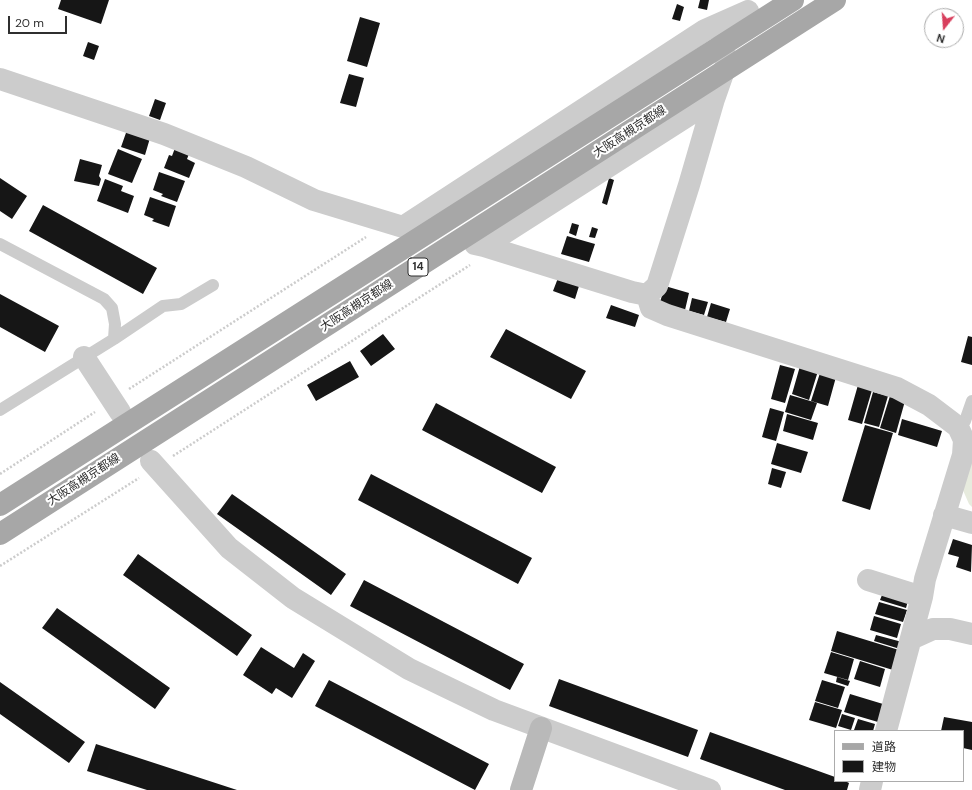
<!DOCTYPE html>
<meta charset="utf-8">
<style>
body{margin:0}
#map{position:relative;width:972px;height:790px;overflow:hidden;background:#fff;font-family:"DM Sans","Noto Sans JP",sans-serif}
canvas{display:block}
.legend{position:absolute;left:834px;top:730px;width:130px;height:52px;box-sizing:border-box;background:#fff;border:1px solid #acacac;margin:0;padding:5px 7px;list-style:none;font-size:12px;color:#2f2f2f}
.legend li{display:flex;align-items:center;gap:8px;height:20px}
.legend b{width:20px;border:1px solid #acacac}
.north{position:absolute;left:924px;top:8px;width:40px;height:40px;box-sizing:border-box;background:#fff;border:1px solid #acacac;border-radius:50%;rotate:197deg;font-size:11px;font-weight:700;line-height:16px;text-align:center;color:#2f2f2f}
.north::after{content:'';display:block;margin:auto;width:14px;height:18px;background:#d83f5d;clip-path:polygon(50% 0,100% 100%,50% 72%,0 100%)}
.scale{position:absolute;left:8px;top:16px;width:59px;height:18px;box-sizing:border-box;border:2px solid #2f2f2f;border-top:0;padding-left:5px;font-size:12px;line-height:14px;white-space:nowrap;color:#2f2f2f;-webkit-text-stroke:3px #fff;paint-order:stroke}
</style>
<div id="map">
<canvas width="972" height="790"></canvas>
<ul class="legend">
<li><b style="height:5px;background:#a7a7a7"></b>道路</li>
<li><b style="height:11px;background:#161616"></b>建物</li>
</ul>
<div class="north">N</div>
<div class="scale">20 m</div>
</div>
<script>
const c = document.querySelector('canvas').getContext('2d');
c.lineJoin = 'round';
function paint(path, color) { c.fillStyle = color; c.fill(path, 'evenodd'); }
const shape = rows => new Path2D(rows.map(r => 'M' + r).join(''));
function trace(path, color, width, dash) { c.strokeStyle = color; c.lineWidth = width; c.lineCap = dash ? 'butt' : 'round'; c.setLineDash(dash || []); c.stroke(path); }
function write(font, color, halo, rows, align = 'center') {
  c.font = font + ' "DM Sans","Noto Sans JP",sans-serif'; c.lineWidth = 4; c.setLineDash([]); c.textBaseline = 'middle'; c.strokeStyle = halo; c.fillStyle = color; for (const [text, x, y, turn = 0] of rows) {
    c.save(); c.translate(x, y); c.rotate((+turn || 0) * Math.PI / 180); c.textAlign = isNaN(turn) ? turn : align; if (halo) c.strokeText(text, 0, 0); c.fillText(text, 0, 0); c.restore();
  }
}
paint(shape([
 [972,447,972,507,969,504,962,488]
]), '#e7ebde');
paint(shape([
 [61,0,109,0,101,24,58,9],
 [700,0,709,0,707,10,698,8],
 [677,4,684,7,680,21,672,19],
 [360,17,380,23,367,67,347,61],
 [88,42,99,46,94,60,83,56],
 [349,74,364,78,356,107,340,103],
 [155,99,166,103,160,120,149,116],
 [127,130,150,138,145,155,121,147],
 [175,148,189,154,187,159,195,163,189,178,164,168,169,155,172,156],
 [118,149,142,159,132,183,108,174],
 [80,159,102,165,99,176,101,179,99,186,74,181],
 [159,172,185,181,177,202,161,196,163,194,153,190],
 [0,178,27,196,12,219,0,211],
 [609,178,614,180,607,205,602,203],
 [105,179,123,186,121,191,134,196,128,213,97,201],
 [150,197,176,206,169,227,152,221,154,219,144,215],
 [43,205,157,268,143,294,29,231],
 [572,223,579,225,576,236,569,233],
 [592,227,598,229,595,238,589,237],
 [567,236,595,244,589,262,561,254],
 [558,278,579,286,575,299,553,291],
 [665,286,689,293,685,310,660,302],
 [0,294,59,326,45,352,0,327],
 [692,298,708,302,704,315,689,311],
 [711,303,730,309,726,322,707,317],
 [611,305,639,315,635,327,606,318],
 [506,329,586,371,571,399,490,357],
 [383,334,395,349,371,366,360,351],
 [968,336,972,337,972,365,961,362],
 [350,361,359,377,316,401,307,385],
 [780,365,795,369,785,403,771,399],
 [800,366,818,371,809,400,792,394],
 [820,373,836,377,828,406,811,401],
 [858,385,872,390,862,424,848,420],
 [873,392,888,396,879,427,864,423],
 [790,395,817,403,811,420,785,412],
 [890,396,905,401,896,433,880,428],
 [436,403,556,467,542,493,422,430],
 [770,408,784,412,776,441,762,437],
 [787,414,818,423,813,440,783,431],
 [902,419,942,431,937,447,898,435],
 [865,425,893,433,870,510,842,501],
 [777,443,808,452,801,473,771,464],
 [772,468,786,472,781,488,768,484],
 [371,474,532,558,518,584,358,500],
 [232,494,346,574,331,595,217,514],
 [953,539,972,545,971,572,956,567,959,557,948,554],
 [138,554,252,635,237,656,123,575],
 [364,580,524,664,510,690,350,606],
 [884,590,909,597,906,608,880,600],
 [879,602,907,610,903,622,875,614],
 [57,608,170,688,155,709,42,628],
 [874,616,901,624,897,638,870,630],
 [837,631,899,650,893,670,831,651],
 [876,635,902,642,900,649,874,641],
 [261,647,294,668,303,653,315,661,292,698,276,688,272,694,243,675],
 [831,652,854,659,848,680,824,673],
 [860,661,885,669,880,687,854,679],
 [837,677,850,681,848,686,836,682],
 [559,679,698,730,688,757,549,706],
 [329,680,489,764,475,790,315,706],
 [822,680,845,687,838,708,815,701],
 [0,682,85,742,69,763,0,714],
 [850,694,883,704,878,722,844,712],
 [815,702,842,710,836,728,809,720],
 [842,714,855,718,851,730,838,726],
 [944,717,972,722,972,750,963,748,963,731,941,731],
 [858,719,875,724,873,731,854,730],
 [710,732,835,777,835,781,845,781,849,783,847,790,785,790,700,759],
 [96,744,237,790,147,790,87,771]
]), '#161616');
trace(shape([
 [129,389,366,237],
 [173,456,470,265],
 [0,474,95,412],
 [0,566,139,478]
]), '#ccc', 2.5, [2, 2]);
trace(shape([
 [0,244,104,299,112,308,115,324,114,339],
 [0,410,114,339,163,306,181,304,213,285],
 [958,427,965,421,972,401]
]), '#ccc', 12);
trace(shape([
 [0,79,164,134,246,167,314,200,403,227,705,30,748,11],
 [475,244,484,246,632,292,647,295],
 [484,246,714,99],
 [647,295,651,308,667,315,897,388,929,405,958,427,964,440,963,455,925,579,922,597,886,731],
 [647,295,657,286,689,185,714,99,728,59],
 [84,357,120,412],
 [151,461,229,548,293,598,409,669,494,710,710,790],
 [944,515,972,523],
 [868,580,922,597],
 [911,639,933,629,950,629,972,634],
 [870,790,872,781]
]), '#ccc', 22);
trace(shape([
 [521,790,541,728]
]), '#b9b9b9', 22);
trace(shape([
 [0,505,793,0],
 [0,534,835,0]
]), '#a7a7a7', 22);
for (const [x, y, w] of [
 [418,267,20]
]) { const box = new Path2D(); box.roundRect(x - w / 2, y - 9, w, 18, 3); c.fillStyle = '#fff'; c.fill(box); trace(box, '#2f2f2f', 1); }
write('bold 11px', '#2f2f2f', null, [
 ["14",418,267]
]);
write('12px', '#2f2f2f', '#fff', [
 ["大阪高槻京都線",630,132,-33],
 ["大阪高槻京都線",357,306,-33],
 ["大阪高槻京都線",84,480,-33]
]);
</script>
